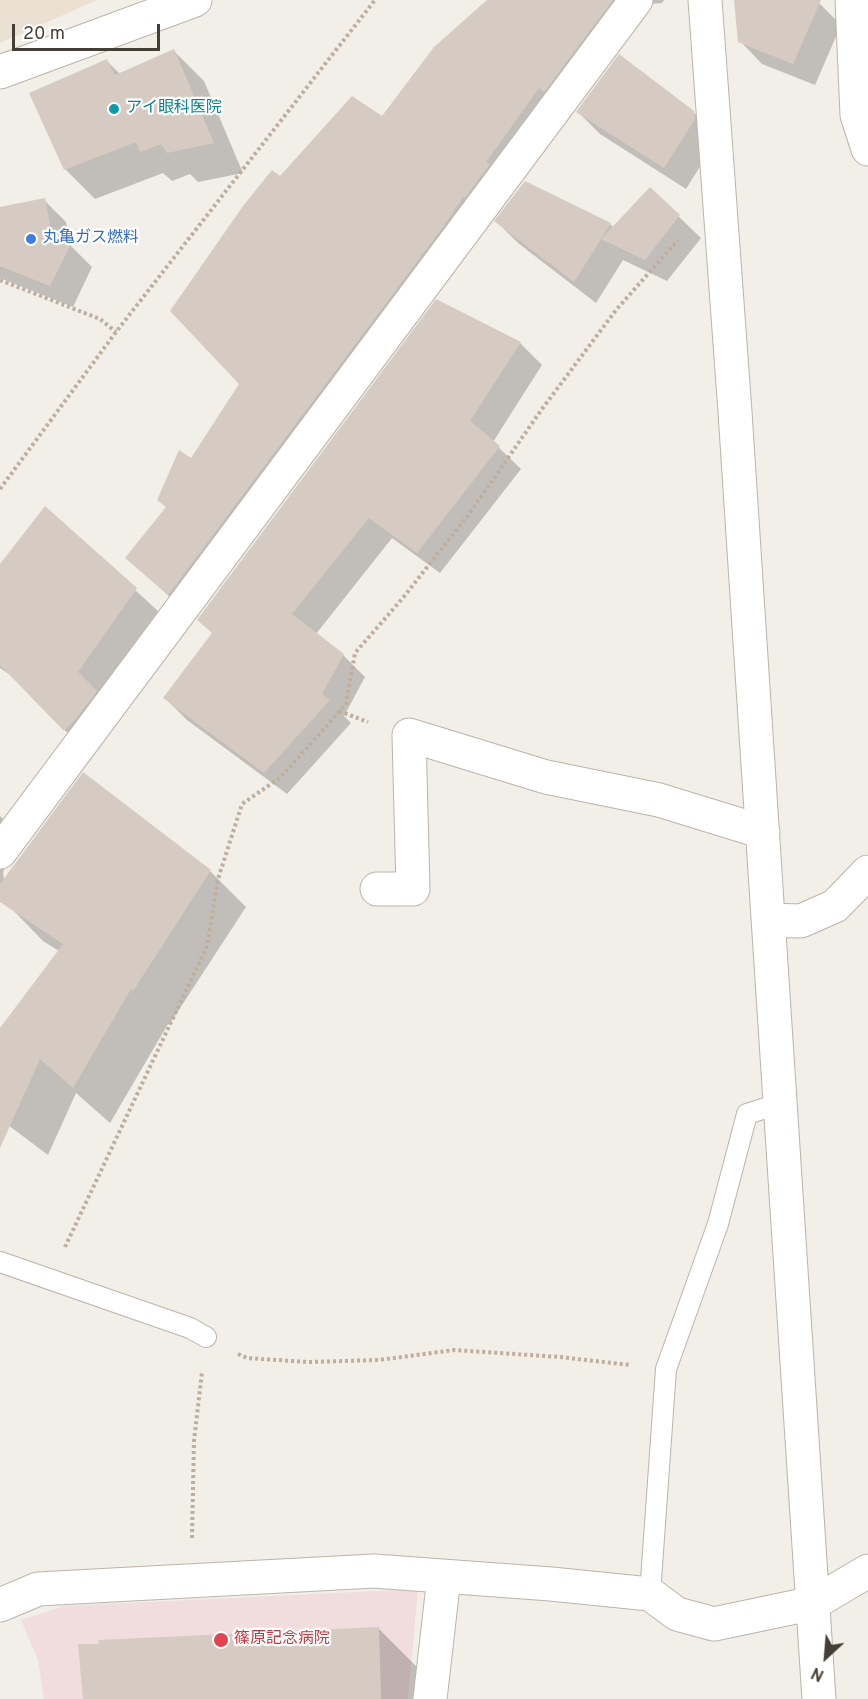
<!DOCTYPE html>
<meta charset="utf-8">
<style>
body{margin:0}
#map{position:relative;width:868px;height:1699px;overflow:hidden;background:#f2eee8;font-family:Overpass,sans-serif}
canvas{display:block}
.north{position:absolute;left:796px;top:1627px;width:60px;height:60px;-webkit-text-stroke:4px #fff;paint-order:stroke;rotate:206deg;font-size:16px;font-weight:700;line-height:24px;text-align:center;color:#443e37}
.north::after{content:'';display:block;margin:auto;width:21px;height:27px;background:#443e37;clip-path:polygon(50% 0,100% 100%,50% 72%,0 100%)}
.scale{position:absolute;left:12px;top:24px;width:148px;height:27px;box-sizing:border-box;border:3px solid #443e37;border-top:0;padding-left:8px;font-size:18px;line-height:21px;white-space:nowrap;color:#443e37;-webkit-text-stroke:4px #fff;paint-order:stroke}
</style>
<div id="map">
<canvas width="868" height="1699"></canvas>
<div class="north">N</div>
<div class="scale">20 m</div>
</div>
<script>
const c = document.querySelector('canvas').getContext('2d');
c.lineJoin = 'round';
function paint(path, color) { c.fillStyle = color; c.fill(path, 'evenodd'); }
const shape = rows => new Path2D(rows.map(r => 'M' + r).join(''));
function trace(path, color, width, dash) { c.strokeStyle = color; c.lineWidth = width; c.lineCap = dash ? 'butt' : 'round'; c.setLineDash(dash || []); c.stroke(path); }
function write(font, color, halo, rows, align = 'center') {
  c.font = font + ' Overpass,"Noto Sans JP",sans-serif'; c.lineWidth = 4.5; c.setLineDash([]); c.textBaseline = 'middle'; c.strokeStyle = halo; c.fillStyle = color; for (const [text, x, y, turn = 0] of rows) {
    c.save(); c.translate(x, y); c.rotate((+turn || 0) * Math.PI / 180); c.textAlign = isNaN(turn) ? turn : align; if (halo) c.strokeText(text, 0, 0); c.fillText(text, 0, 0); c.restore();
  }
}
paint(shape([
 [0,0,97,0,0,43]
]), '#eae1d3');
paint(shape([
 [418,1589,408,1699,44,1699,38,1660,21,1620,65,1606]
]), '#f1dddd');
paint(shape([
 [489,0,664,0,662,3,651,4,191,616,127,558,167,508,159,500,192,460,241,384,280,178,383,118],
 [735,0,813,0,819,3,841,25,815,85,762,64,740,41],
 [173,50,204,81,243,173,198,182,190,174,172,181,163,173,95,199,65,169,107,61,120,74],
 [578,112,693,112,716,134,716,141,686,189,600,134],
 [650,189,701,238,667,281,623,260,596,303,518,243,496,221,610,224,613,227],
 [44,200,66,222,71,246,92,267,73,307,0,278,0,209],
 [520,343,542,365,493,442,521,469,440,573,392,538,316,634,343,655,365,677,344,716,351,723,287,794,187,720,165,698],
 [45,508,158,611,99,695,86,752,13,677,0,668,0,566],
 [0,816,24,839,6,863,3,873,5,883,0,888],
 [210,871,246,907,169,1025,168,1024,110,1123,76,1093,48,1155,0,1119,0,1030,59,951,43,941,8,905],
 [378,1628,420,1670,421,1699,85,1699]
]), '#0003');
paint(shape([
 [487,0,613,0,544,92,539,88,486,162,490,164,465,198,463,197,445,224,168,595,125,558,166,507,157,500,179,450,191,458,239,384,170,311,243,206,272,170,280,176,352,96,382,116,434,47],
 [734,0,821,0,793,64,738,42],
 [174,49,214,143,167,153,161,144,140,152,136,142,64,170,29,93,107,59,115,75],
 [619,54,694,111,695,119,664,168,576,112],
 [525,181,611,223,574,282,494,221],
 [650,187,680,215,645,260,601,239],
 [45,198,52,235,71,244,50,286,0,266,0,207],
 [436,299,521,342,470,421,500,446,417,553,369,518,292,614,344,654,322,694,330,700,264,773,163,698,212,633,197,620],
 [45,506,137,588,78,672,97,691,77,717,64,731,0,665,0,564],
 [83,772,211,870,133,991,131,989,73,1088,40,1059,0,1148,0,1028,63,944,0,902,0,884],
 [379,1627,381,1699,83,1699,78,1644,99,1644,98,1640]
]), '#d5cbc2');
const service = shape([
 [0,1262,190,1328,206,1337],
 [650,1594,666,1369,718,1224,747,1114,781,1103]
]);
const minor = shape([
 [705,0,735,412,819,1699],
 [852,0,857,115,868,149],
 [0,72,195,0],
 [0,852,636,0],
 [377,889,413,889,409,735,546,777,659,800,763,832],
 [768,920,801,921,835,906,868,872],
 [0,1605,38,1589,374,1571,551,1584,650,1594,677,1614,714,1624,814,1603,868,1571],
 [430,1699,444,1577]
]);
trace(service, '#bcb4ab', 22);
trace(minor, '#bcb4ab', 35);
trace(shape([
 [0,280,100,319,116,332],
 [0,489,116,332,375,0],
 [339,711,368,722],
 [65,1247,207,946,218,879,242,804,281,777,346,704,355,653,402,599,469,514,542,409,616,310,678,240],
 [238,1354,247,1358,308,1362,379,1360,454,1350,560,1357,630,1365],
 [192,1538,194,1441,202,1372]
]), '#bdae9e', 4, [3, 3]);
trace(service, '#fff', 20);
trace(minor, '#fff', 33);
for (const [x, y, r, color] of [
 [114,109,6,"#0f9aa8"],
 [31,239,6,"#3f7fe0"],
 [221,1640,8,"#e0444e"]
]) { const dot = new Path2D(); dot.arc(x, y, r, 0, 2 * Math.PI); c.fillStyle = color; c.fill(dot); trace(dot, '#fff', 2); }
write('16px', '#0d838f', '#fff', [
 ["アイ眼科医院",126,109]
], 'left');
write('16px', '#366cbe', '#fff', [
 ["丸亀ガス燃料",43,239]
], 'left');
write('16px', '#be3a42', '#fff', [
 ["篠原記念病院",234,1640]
], 'left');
</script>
